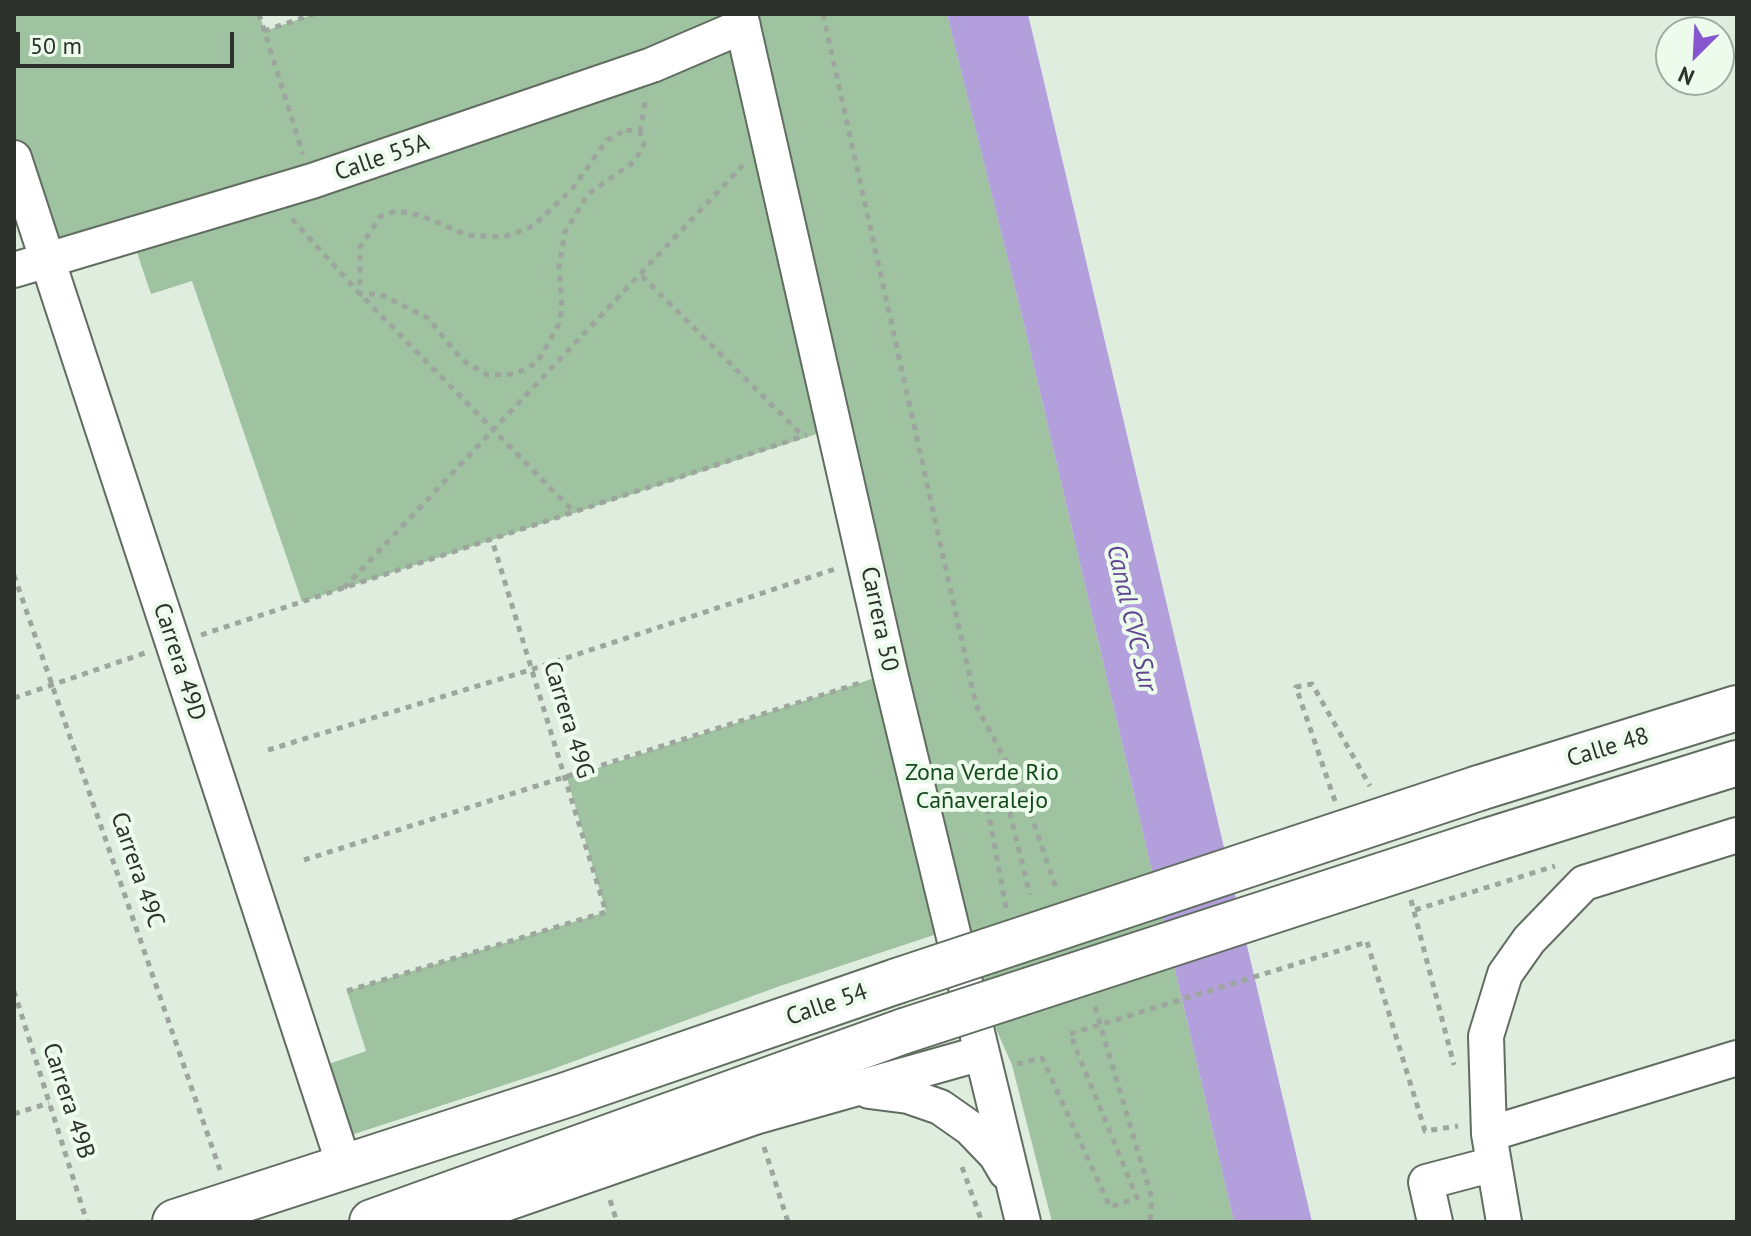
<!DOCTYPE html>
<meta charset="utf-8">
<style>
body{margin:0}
#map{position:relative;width:1751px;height:1236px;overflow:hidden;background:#dfeddf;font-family:"PT Sans",sans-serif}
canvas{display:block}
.frame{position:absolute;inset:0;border:16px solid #2d322d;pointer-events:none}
.north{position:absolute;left:1655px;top:16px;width:80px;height:80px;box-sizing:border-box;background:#ecfbec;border:2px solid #a0aba0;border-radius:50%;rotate:204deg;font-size:22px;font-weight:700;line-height:32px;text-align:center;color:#2d322d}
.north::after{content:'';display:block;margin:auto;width:28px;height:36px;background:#8656cf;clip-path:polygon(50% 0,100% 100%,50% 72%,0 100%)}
.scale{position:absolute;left:16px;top:32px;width:218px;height:36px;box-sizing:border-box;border:4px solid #2d322d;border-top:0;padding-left:10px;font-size:24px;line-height:28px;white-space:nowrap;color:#2d322d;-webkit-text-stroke:6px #ecfbec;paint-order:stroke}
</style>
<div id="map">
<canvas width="1751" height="1236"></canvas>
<div class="frame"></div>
<div class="north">N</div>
<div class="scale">50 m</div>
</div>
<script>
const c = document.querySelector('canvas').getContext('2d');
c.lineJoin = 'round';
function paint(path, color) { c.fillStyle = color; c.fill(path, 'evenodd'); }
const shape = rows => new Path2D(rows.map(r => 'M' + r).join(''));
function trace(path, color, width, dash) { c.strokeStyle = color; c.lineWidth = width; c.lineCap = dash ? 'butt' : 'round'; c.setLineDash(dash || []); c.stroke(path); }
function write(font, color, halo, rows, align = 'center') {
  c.font = font + ' "PT Sans",sans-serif'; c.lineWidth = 8; c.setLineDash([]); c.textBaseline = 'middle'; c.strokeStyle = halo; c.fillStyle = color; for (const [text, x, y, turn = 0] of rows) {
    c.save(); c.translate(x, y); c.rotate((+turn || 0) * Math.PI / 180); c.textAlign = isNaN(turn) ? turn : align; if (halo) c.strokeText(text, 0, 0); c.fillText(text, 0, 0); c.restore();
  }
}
paint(shape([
 [14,14,259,14,265,31,314,14,947,14,1025,328,1234,1222,1052,1222,1012,1065,952,929,780,986,547,1071,336,1140,312,1070,366,1051,347,991,606,912,567,778,890,673,835,428,302,602,192,281,151,294,131,235,47,258,14,158]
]), '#9fc2a0');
paint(shape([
 [947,14,1028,14,1312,1222,1234,1222,1025,328]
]), '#b29fdb');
const minor = shape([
 [740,14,890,673,1023,1222],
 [14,158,344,1165],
 [14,270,312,181,652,65,743,26],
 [869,1091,908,1096,940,1107,970,1128,996,1155,1006,1172],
 [1489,1134,1737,1058],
 [453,1222,755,1117,982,1053],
 [1435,1222,1426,1182,1494,1164],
 [1504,1222,1489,1134,1486,1036,1505,974,1529,940,1584,883,1737,835]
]);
const major = shape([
 [1479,788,1737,708],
 [1487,841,1737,763],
 [175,1222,566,1095,897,981],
 [372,1222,904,1031]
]);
trace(minor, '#616d61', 38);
trace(major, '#616d61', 48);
trace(shape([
 [259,14,303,154],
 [823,14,976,705,1025,797,1057,891],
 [264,31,314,14],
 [626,130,640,132,644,144,635,161,588,194,565,232,559,266,562,306,559,324,537,363,515,374,488,375,462,360,428,318,380,294,360,294,360,247,381,216,397,211,419,215,467,235,504,237,533,226,572,189,607,140,626,130],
 [640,132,646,97],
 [292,219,360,294,574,512],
 [642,276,803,436],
 [14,575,220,1170],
 [344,588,743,165],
 [201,635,807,435],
 [14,698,145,653],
 [268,750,533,669,835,569],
 [1335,801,1296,687,1312,684,1370,786],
 [304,860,863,682],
 [1411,900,1454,1065],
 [1006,908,988,810,1007,801,1030,895],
 [1415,910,1555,866],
 [1367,942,1425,1131,1458,1126],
 [14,991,87,1222],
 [347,991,606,912,492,540],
 [1095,1007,1152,1199,1150,1222],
 [1017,1064,1042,1058,1110,1207,1137,1198,1070,1034],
 [14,1114,49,1103],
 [764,1147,788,1222],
 [962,1167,982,1222],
 [610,1200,617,1222]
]), '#9ca69c', 5, [6, 6]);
trace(minor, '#fff', 34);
trace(major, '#fff', 44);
const majorBridge = shape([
 [897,981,1479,788],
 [904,1031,1487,841]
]);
trace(majorBridge, '#616d61', 48, []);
trace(shape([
 [1070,1034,1367,942]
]), '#9ca69c', 5, [6, 6]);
trace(majorBridge, '#fff', 44);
write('24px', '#2d322d', '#ecfbec', [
 ["Calle 55A",382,158,-19],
 ["Carrera 50",879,619,78],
 ["Carrera 49D",179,662,72],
 ["Carrera 49G",568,720,73],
 ["Calle 48",1608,748,-17],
 ["Carrera 49C",137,870,71],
 ["Calle 54",827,1005,-19],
 ["Carrera 49B",68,1101,72]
]);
write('24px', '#164a1c', '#ecfbec', [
 ["Zona Verde Rio",982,773],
 ["Cañaveralejo",982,801]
]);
write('italic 26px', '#61468f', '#ecfbec', [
 ["Canal CVC Sur",1131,618,77]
]);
</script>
